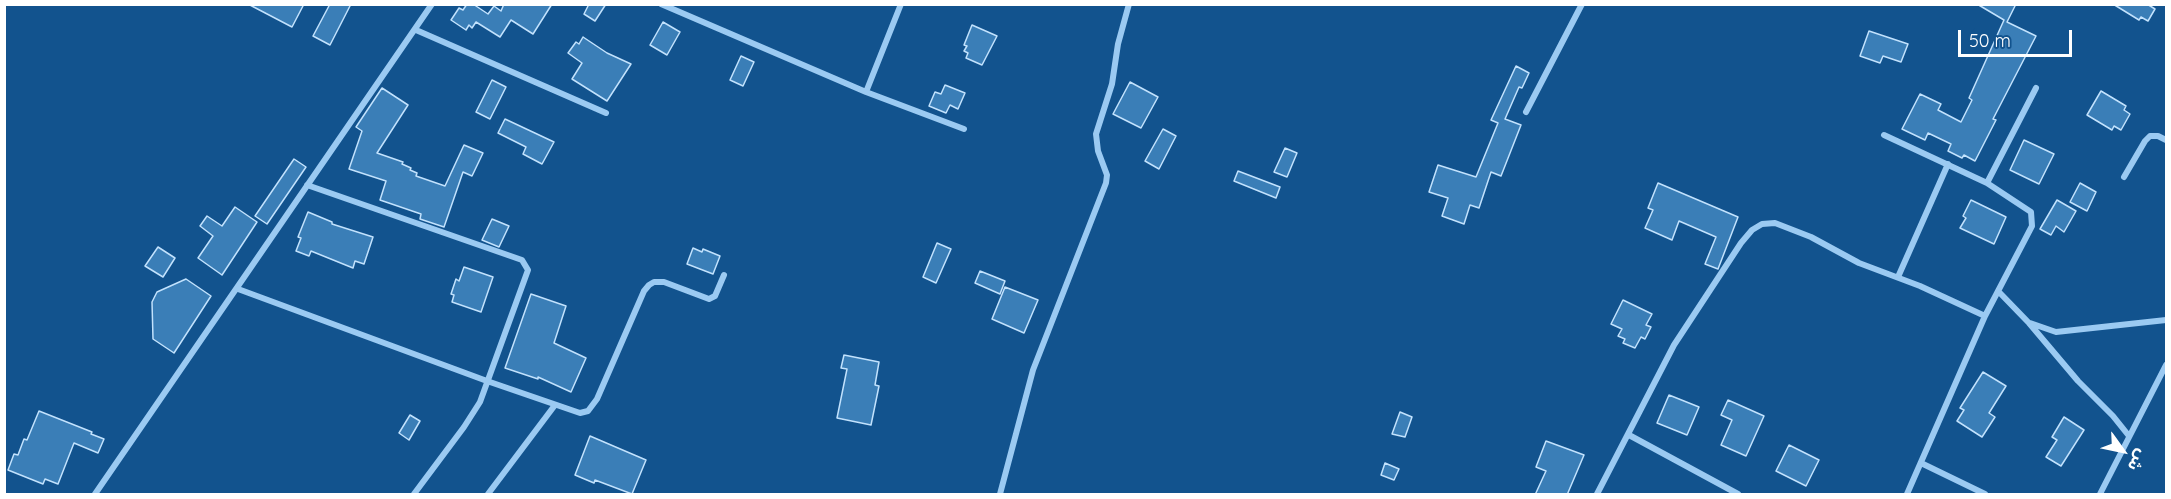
<!DOCTYPE html>
<meta charset="utf-8">
<style>
body{margin:0}
#map{position:relative;width:2171px;height:499px;overflow:hidden;background:#12538e;font-family:Quicksand,"Noto Sans Arabic",sans-serif}
canvas{display:block}
.frame{position:absolute;inset:0;border:6px solid #fff;pointer-events:none}
.north{position:absolute;left:2093px;top:421px;width:60px;height:60px;-webkit-text-stroke:4px #12538e;paint-order:stroke;rotate:123deg;font-size:16px;font-weight:700;line-height:24px;text-align:center;color:#fff}
.north::after{content:'';display:block;margin:auto;width:21px;height:27px;background:#fff;clip-path:polygon(50% 0,100% 100%,50% 72%,0 100%)}
.scale{position:absolute;left:1958px;top:30px;width:114px;height:27px;box-sizing:border-box;border:3px solid #fff;border-top:0;padding-left:8px;font-size:18px;line-height:21px;white-space:nowrap;color:#fff;-webkit-text-stroke:4px #12538e;paint-order:stroke}
</style>
<div id="map">
<canvas width="2171" height="499"></canvas>
<div class="frame"></div>
<div class="north">ش</div>
<div class="scale">50 m</div>
</div>
<script>
const c = document.querySelector('canvas').getContext('2d');
c.lineJoin = 'round';
function paint(path, color) { c.fillStyle = color; c.fill(path, 'evenodd'); }
const shape = rows => new Path2D(rows.map(r => 'M' + r).join(''));
function trace(path, color, width, dash) { c.strokeStyle = color; c.lineWidth = width; c.lineCap = dash ? 'butt' : 'round'; c.setLineDash(dash || []); c.stroke(path); }
const building = shape([
 [248,4,304,4,292,27,248,4],
 [330,4,351,4,330,45,313,36,330,4],
 [467,4,473,4,488,14,494,6,501,11,504,4,552,4,533,34,511,20,500,37,476,22,472,28,469,25,466,30,451,20,459,8,463,10,467,4],
 [589,4,606,4,595,21,584,14,589,4],
 [1977,4,2016,4,2007,22,2036,36,1993,119,1996,120,1975,161,1964,155,1962,158,1948,151,1951,144,1928,133,1925,140,1902,129,1920,94,1941,104,1938,110,1961,122,1972,100,1969,98,2004,20,1977,4],
 [2113,4,2147,4,2155,9,2148,21,2141,17,2139,20,2113,4],
 [663,22,680,32,667,55,650,45,663,22],
 [972,25,997,36,982,65,966,58,968,53,964,51,967,46,964,45,972,25],
 [1869,31,1908,44,1901,62,1883,56,1880,63,1860,56,1869,31],
 [583,37,607,53,631,64,607,101,572,79,582,63,568,53,576,42,579,44,583,37],
 [741,56,754,62,743,86,730,80,741,56],
 [1516,66,1529,73,1522,88,1519,87,1505,119,1521,125,1501,176,1491,172,1479,208,1470,205,1464,224,1442,216,1448,198,1429,192,1438,165,1476,177,1498,123,1491,120,1516,66],
 [492,80,506,87,490,119,476,112,492,80],
 [1130,82,1158,97,1141,128,1113,114,1130,82],
 [945,85,965,93,958,109,950,105,946,113,929,106,935,92,941,94,945,85],
 [382,88,408,105,377,153,403,162,402,164,411,168,410,170,417,173,416,176,445,186,464,145,483,153,472,176,463,172,444,227,420,219,421,214,380,200,386,181,349,169,362,131,356,127,382,88],
 [2101,91,2126,106,2124,110,2130,114,2121,130,2114,126,2112,130,2087,115,2101,91],
 [505,119,554,142,542,164,523,154,526,147,498,133,505,119],
 [1163,129,1176,136,1159,169,1145,161,1163,129],
 [2024,140,2054,154,2039,184,2010,170,2024,140],
 [1285,148,1297,153,1287,177,1274,172,1285,148],
 [294,159,306,167,267,224,255,216,294,159],
 [1238,171,1280,187,1276,198,1234,181,1238,171],
 [1658,183,1738,217,1718,269,1705,264,1716,237,1679,221,1672,240,1645,228,1653,210,1648,208,1658,183],
 [2080,183,2096,192,2087,211,2070,202,2080,183],
 [1971,200,2006,217,1994,244,1960,228,1966,218,1963,216,1971,200],
 [2057,200,2076,211,2064,232,2056,226,2051,235,2040,229,2057,200],
 [235,207,257,222,222,275,198,258,213,236,200,226,207,216,222,226,235,207],
 [308,212,332,222,332,224,373,237,364,264,355,261,353,268,311,251,309,256,296,251,301,238,298,237,308,212],
 [492,219,509,226,499,247,482,240,492,219],
 [937,243,951,249,936,283,923,277,937,243],
 [158,247,175,258,163,277,145,266,158,247],
 [693,248,702,252,703,249,720,256,713,274,687,264,693,248],
 [464,267,493,277,481,312,452,302,454,295,451,294,456,279,459,281,464,267],
 [980,271,1005,281,1000,294,975,283,980,271],
 [186,279,211,296,174,353,153,339,152,302,157,292,186,279],
 [1005,287,1038,300,1024,333,992,319,1005,287],
 [531,294,566,306,554,343,586,358,571,392,538,377,538,379,505,368,531,294],
 [1623,300,1652,314,1646,325,1651,327,1645,339,1641,337,1635,348,1623,343,1625,339,1618,336,1622,329,1611,324,1623,300],
 [844,355,879,362,875,385,879,386,871,425,837,418,847,369,841,368,844,355],
 [1983,372,2006,386,1989,413,1995,417,1982,437,1957,421,1964,410,1960,408,1983,372],
 [1669,395,1699,407,1687,435,1657,423,1669,395],
 [1728,400,1764,416,1746,456,1721,445,1732,420,1721,415,1728,400],
 [39,411,92,432,91,434,104,439,98,453,74,443,58,484,45,479,43,484,8,470,14,454,18,455,24,439,27,440,39,411],
 [1400,412,1412,417,1405,437,1392,434,1400,412],
 [410,415,420,421,409,440,399,433,410,415],
 [2064,417,2084,430,2061,466,2046,457,2057,440,2052,437,2064,417],
 [590,436,646,460,632,494,595,480,594,483,575,475,590,436],
 [1546,441,1584,455,1567,495,1535,495,1546,471,1536,467,1546,441],
 [1789,445,1819,460,1806,486,1776,471,1789,445],
 [1385,463,1399,469,1394,480,1381,475,1385,463]
]);
paint(building, '#3a7eb7');
trace(building, '#c2e2fd', 1.5);
trace(shape([
 [661,4,866,92,964,129],
 [416,30,606,113],
 [866,92,901,4],
 [1526,112,1582,4],
 [1884,135,1987,183,2031,212,2032,226,1985,316,1907,494],
 [2124,177,2145,141,2150,136,2158,136,2166,140],
 [1987,183,2036,88],
 [307,185,522,260,528,270,480,402,464,427,414,494],
 [1898,277,1948,164],
 [238,289,487,381,580,413,588,411,597,399,644,291,649,285,654,282,664,282,709,299,715,296,724,275],
 [1999,292,2029,323,2078,381,2113,416,2129,436],
 [2030,323,2056,332,2166,320],
 [1629,435,1738,494],
 [1921,463,1985,494],
 [95,494,432,4],
 [488,494,555,405],
 [1000,494,1033,370,1106,183,1107,175,1098,151,1096,134,1112,84,1118,44,1129,4],
 [1597,494,1674,345,1741,243,1752,230,1762,224,1775,223,1811,237,1859,263,1920,286,1985,316],
 [2100,494,2166,365]
]), '#9bcaf2', 6);
</script>
